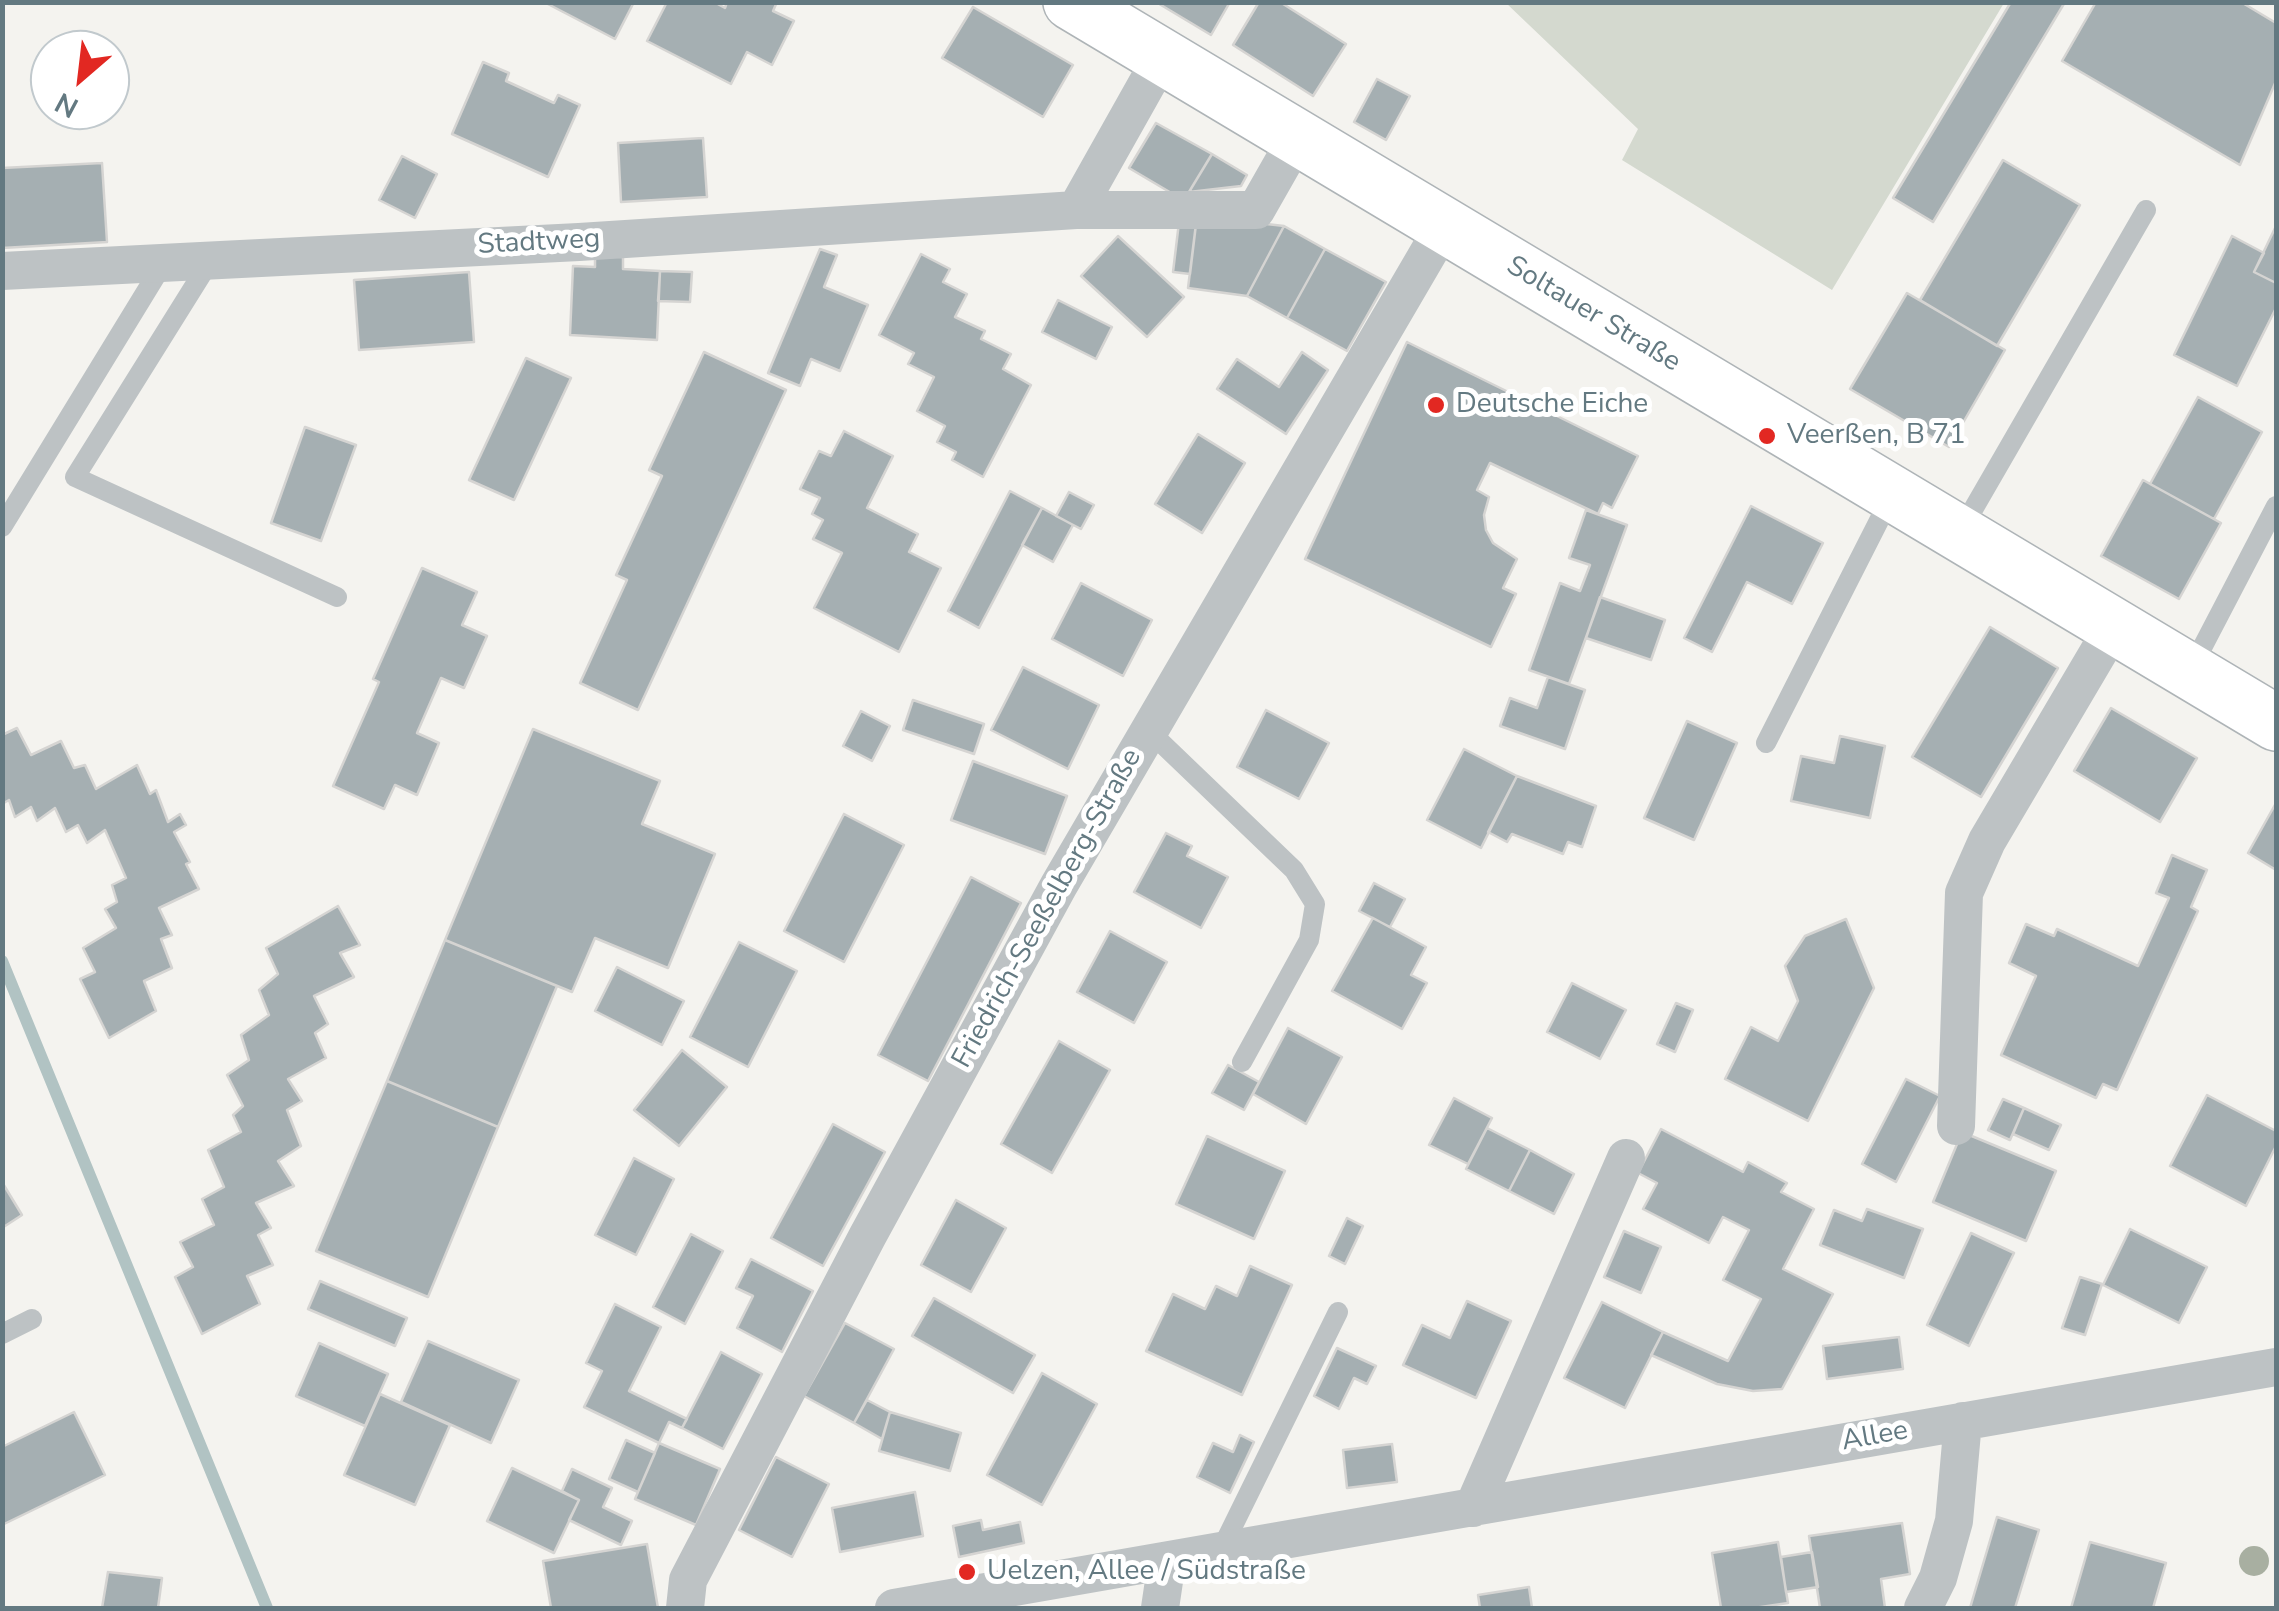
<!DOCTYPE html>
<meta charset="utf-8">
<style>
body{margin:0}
#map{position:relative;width:2279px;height:1611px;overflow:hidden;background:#f4f3ef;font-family:"Nunito Sans",sans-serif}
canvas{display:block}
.frame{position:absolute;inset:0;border:5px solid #637981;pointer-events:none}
.north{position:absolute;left:30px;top:30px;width:100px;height:100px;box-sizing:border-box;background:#fff;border:2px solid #c1c9cd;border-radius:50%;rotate:208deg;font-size:28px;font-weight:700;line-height:40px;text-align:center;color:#637981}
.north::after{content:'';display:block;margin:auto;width:35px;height:45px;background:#e22822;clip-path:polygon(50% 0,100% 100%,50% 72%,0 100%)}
</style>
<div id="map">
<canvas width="2279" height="1611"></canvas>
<div class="frame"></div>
<div class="north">N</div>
</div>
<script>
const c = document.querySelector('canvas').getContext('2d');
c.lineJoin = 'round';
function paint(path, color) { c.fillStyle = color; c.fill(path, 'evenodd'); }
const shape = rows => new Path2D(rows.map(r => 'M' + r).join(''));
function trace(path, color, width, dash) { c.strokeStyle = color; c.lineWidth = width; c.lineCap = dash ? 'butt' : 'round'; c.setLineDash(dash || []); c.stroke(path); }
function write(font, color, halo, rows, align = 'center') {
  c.font = font + ' "Nunito Sans",sans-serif'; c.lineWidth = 10; c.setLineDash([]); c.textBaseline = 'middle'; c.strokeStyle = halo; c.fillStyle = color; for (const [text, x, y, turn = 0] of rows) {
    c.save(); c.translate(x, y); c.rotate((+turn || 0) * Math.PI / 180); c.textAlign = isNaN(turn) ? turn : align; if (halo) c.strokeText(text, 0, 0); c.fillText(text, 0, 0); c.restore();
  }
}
paint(shape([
 [1506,3,1505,3,2004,3,1832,290,1622,160,1638,129]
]), '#d4d9cf');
trace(shape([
 [2,961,267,1608]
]), '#b1c3c3', 12);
const building = shape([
 [544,2,634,2,615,39,544,2],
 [667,2,714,2,725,8,727,2,777,2,773,11,794,21,772,65,747,52,731,84,647,41,667,2],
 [1156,2,1230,2,1211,35,1156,2],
 [1259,2,1280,2,1346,44,1313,96,1233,45,1259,2],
 [2011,2,2065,2,1933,222,1893,198,2011,2],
 [2096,2,2241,2,2276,23,2276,81,2240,165,2062,61,2096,2],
 [973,7,1073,65,1043,117,942,58,973,7],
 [483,62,509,73,506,81,554,103,558,95,580,105,548,177,452,134,483,62],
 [1377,79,1410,96,1386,140,1354,122,1377,79],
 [1156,123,1212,154,1189,192,1173,194,1129,168,1156,123],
 [703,138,707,197,621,202,618,143,703,138],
 [1212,154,1247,175,1241,186,1189,192,1212,154],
 [402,156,437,174,415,218,379,200,402,156],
 [2003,160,2080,205,1997,346,1920,300,2003,160],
 [102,163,107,242,2,248,2,168,102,163],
 [1180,214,1197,216,1190,274,1173,272,1180,214],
 [1197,216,1284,226,1247,296,1188,288,1197,216],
 [1284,226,1325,249,1287,318,1247,296,1284,226],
 [2276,226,2276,283,2254,272,2276,226],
 [1118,236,1184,297,1147,337,1081,276,1118,236],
 [2232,236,2264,253,2254,272,2276,283,2276,308,2237,386,2174,355,2232,236],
 [820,249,837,255,824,287,868,305,840,371,811,359,800,386,768,373,820,249],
 [1325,249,1386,282,1347,351,1287,318,1325,249],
 [921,254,950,269,943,282,967,294,955,317,985,331,981,339,1011,354,1003,369,1031,385,983,477,952,460,956,452,937,442,945,426,917,411,934,377,908,364,914,353,879,335,921,254],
 [595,256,623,257,623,269,660,271,657,340,570,335,573,266,595,267,595,256],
 [660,271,692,272,690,302,658,301,660,271],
 [469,272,474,342,359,350,354,280,469,272],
 [1907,293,2005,350,1949,447,1850,389,1907,293],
 [1058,300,1112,327,1096,359,1042,332,1058,300],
 [1407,342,1638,456,1612,508,1603,503,1598,514,1490,463,1477,490,1489,497,1484,515,1486,530,1493,543,1517,559,1503,588,1516,594,1491,647,1305,559,1407,342],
 [704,352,786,390,638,710,580,683,627,580,616,575,662,476,649,470,704,352],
 [1302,352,1328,370,1286,434,1217,389,1237,359,1279,387,1302,352],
 [526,358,571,378,514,500,469,480,526,358],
 [2198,397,2262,432,2214,519,2150,484,2198,397],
 [305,427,356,445,321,541,271,523,305,427],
 [844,431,893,456,867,508,918,534,909,552,941,568,899,652,814,608,842,553,813,539,823,520,812,514,820,498,800,489,819,451,831,456,844,431],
 [1198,434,1245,463,1202,533,1155,504,1198,434],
 [2143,480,2221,523,2179,599,2101,556,2143,480],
 [1010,491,1042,508,979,628,948,611,1010,491],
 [1069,492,1094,505,1081,529,1056,516,1069,492],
 [1751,506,1823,543,1792,604,1747,582,1712,652,1684,638,1751,506],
 [1042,508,1073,525,1053,562,1022,545,1042,508],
 [1586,510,1627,525,1569,684,1529,670,1560,583,1580,591,1590,565,1569,558,1586,510],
 [422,568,477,592,462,625,487,636,464,688,441,678,417,733,439,743,417,795,395,785,384,809,333,786,379,682,373,679,422,568],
 [1081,583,1152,620,1123,676,1052,639,1081,583],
 [1600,597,1665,620,1651,660,1586,638,1600,597],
 [1990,627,2058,668,1981,797,1912,757,1990,627],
 [1023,667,1099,705,1068,769,991,730,1023,667],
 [1548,677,1585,690,1565,749,1500,726,1510,698,1537,708,1548,677],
 [913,700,984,724,974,754,903,730,913,700],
 [2111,708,2197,758,2160,822,2074,771,2111,708],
 [1266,710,1329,743,1299,799,1237,767,1266,710],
 [861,711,890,726,872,761,843,746,861,711],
 [1687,721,1737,743,1694,840,1644,818,1687,721],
 [17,728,31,755,61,741,74,768,85,765,96,789,137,765,150,794,156,790,168,822,180,814,186,825,174,832,190,862,186,864,199,889,159,908,172,935,161,939,172,968,144,981,156,1011,109,1038,80,979,95,972,83,948,116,928,105,909,117,902,112,885,126,878,105,830,87,843,78,825,66,832,55,808,37,821,31,807,15,817,9,800,2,804,2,735,17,728],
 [533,729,660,781,642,824,715,854,668,968,595,938,572,992,445,940,533,729],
 [1840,736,1885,746,1870,818,1791,801,1801,756,1834,763,1840,736],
 [1464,749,1517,776,1481,848,1427,820,1464,749],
 [973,761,1067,796,1045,854,951,820,973,761],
 [1517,776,1596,806,1582,847,1568,842,1563,854,1512,834,1507,842,1488,832,1517,776],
 [2276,803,2276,870,2248,853,2276,803],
 [844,814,904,845,844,962,784,931,844,814],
 [1166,833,1192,846,1187,856,1228,877,1201,928,1134,892,1166,833],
 [2172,855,2207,870,2191,907,2198,911,2117,1090,2103,1084,2096,1098,2001,1055,2036,976,2009,963,2026,924,2054,936,2057,929,2138,966,2169,898,2156,893,2172,855],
 [971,877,1021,903,928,1081,878,1055,971,877],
 [1374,883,1405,899,1390,927,1359,911,1374,883],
 [338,906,360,945,340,953,354,977,314,996,328,1024,315,1033,326,1058,288,1079,302,1101,287,1110,301,1146,278,1161,294,1186,256,1203,271,1228,258,1235,273,1265,247,1276,260,1304,202,1334,175,1277,193,1267,180,1242,214,1225,202,1199,224,1187,208,1150,241,1132,233,1115,243,1106,227,1075,249,1060,241,1035,269,1015,259,990,278,974,266,948,338,906],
 [1373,918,1426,947,1411,975,1427,983,1402,1029,1332,991,1373,918],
 [1846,919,1874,988,1808,1121,1725,1079,1751,1027,1778,1041,1798,1001,1785,966,1805,936,1846,919],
 [1110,931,1167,962,1134,1023,1077,992,1110,931],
 [445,940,557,986,498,1127,387,1081,445,940],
 [739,942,797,971,748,1067,690,1037,739,942],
 [617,967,684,1001,662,1045,595,1011,617,967],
 [1572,983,1626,1010,1600,1059,1547,1032,1572,983],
 [1676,1003,1693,1010,1675,1052,1657,1044,1676,1003],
 [1288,1028,1342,1057,1306,1124,1253,1094,1288,1028],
 [1059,1041,1110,1070,1052,1173,1001,1144,1059,1041],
 [682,1050,727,1087,679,1146,634,1110,682,1050],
 [1228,1065,1259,1082,1244,1110,1212,1093,1228,1065],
 [1906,1079,1940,1096,1896,1182,1862,1164,1906,1079],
 [387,1081,498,1127,428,1297,316,1251,387,1081],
 [2207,1095,2276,1131,2276,1146,2246,1206,2170,1166,2207,1095],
 [1454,1098,1492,1118,1468,1164,1429,1145,1454,1098],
 [2003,1099,2024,1108,2010,1140,1988,1130,2003,1099],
 [2024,1108,2061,1125,2049,1150,2013,1134,2024,1108],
 [833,1124,885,1152,823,1266,771,1238,833,1124],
 [1487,1128,1530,1150,1509,1191,1466,1169,1487,1128],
 [1661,1129,1743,1172,1748,1162,1787,1183,1781,1192,1814,1209,1783,1269,1833,1294,1782,1389,1753,1391,1717,1384,1651,1355,1663,1332,1728,1361,1761,1299,1723,1280,1749,1230,1723,1217,1709,1243,1643,1209,1657,1183,1638,1173,1661,1129],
 [1962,1132,2056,1171,2026,1241,1933,1202,1962,1132],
 [1207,1136,1285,1171,1254,1239,1176,1204,1207,1136],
 [1530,1150,1574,1174,1554,1214,1509,1191,1530,1150],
 [634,1158,674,1179,636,1255,595,1235,634,1158],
 [2,1182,22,1215,2,1228,2,1182],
 [956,1200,1006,1228,971,1292,921,1265,956,1200],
 [1867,1209,1923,1229,1904,1278,1820,1245,1834,1210,1862,1221,1867,1209],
 [1347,1218,1363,1226,1345,1264,1329,1256,1347,1218],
 [2130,1229,2207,1267,2179,1323,2103,1285,2130,1229],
 [1624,1231,1661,1247,1641,1293,1604,1277,1624,1231],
 [1971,1233,2014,1253,1969,1346,1927,1325,1971,1233],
 [691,1234,723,1251,685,1324,653,1307,691,1234],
 [751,1259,813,1291,782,1352,737,1328,753,1296,736,1288,751,1259],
 [1250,1266,1292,1285,1242,1395,1146,1351,1173,1294,1205,1309,1216,1286,1237,1296,1250,1266],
 [2080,1277,2102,1284,2085,1335,2062,1328,2080,1277],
 [320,1281,407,1318,395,1346,308,1309,320,1281],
 [934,1298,1035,1355,1013,1393,912,1336,934,1298],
 [1467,1301,1511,1321,1476,1398,1403,1365,1422,1325,1450,1338,1467,1301],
 [1602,1302,1663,1332,1625,1408,1564,1378,1602,1302],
 [615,1304,661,1327,629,1391,687,1419,682,1428,669,1422,659,1443,584,1407,602,1371,586,1363,615,1304],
 [845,1323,894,1349,854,1423,804,1396,845,1323],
 [1899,1337,1903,1369,1827,1379,1823,1346,1899,1337],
 [428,1341,519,1380,491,1443,401,1402,428,1341],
 [319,1343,388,1374,365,1426,296,1396,319,1343],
 [1337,1348,1376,1366,1367,1384,1354,1378,1339,1409,1314,1396,1337,1348],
 [721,1352,762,1374,723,1449,682,1428,721,1352],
 [1042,1373,1097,1404,1042,1505,987,1475,1042,1373],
 [380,1394,450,1425,415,1505,344,1475,380,1394],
 [867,1400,890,1412,882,1439,854,1423,867,1400],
 [74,1412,105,1475,2,1525,2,1447,74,1412],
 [890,1412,961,1433,950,1471,879,1451,890,1412],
 [1240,1435,1254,1442,1230,1493,1197,1477,1213,1443,1233,1452,1240,1435],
 [626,1440,655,1453,638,1492,609,1479,626,1440],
 [659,1443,720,1469,696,1525,635,1499,659,1443],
 [1392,1444,1397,1482,1347,1488,1343,1450,1392,1444],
 [776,1457,829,1484,792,1557,739,1530,776,1457],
 [512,1468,579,1500,554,1553,487,1521,512,1468],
 [572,1469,612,1488,603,1507,632,1521,621,1545,569,1520,579,1500,562,1491,572,1469],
 [915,1492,923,1536,840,1552,832,1508,915,1492],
 [1997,1517,2039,1530,2015,1608,1970,1608,1997,1517],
 [981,1520,983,1530,1020,1522,1024,1543,959,1557,953,1526,981,1520],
 [1902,1523,1910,1574,1881,1579,1885,1608,1820,1608,1809,1536,1902,1523],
 [1778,1542,1788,1603,1754,1608,1721,1608,1712,1553,1778,1542],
 [2090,1542,2166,1563,2153,1608,2071,1608,2090,1542],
 [647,1544,658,1608,551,1608,543,1561,647,1544],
 [1812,1552,1818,1587,1786,1592,1781,1557,1812,1552],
 [108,1572,162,1578,158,1608,102,1608,108,1572],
 [1529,1587,1532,1608,1480,1608,1478,1595,1529,1587]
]);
paint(building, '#a5afb2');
trace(building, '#d5d4d2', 2.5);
const primary = shape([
 [1071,2,2276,723]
]);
trace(primary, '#aeb4b7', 58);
trace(shape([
 [210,261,75,477,337,597],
 [2,527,163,264],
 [1960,532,2146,210],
 [2191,669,2276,506],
 [1149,731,1294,870,1315,904,1309,940,1242,1062],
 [1766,743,1892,495],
 [2,1334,32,1319],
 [1220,1552,1338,1312]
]), '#bdc2c4', 20);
trace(shape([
 [1076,210,1256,210,1297,138],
 [2,271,579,242,1076,210,1162,57],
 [1956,1126,1964,893,1987,841,2114,626],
 [1473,1508,1626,1158],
 [685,1608,688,1580,867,1237,1059,885,1444,226],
 [894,1608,2276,1367],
 [1160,1608,1167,1561],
 [1923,1608,1938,1578,1954,1521,1963,1421]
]), '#bdc2c4', 38);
trace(primary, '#fff', 55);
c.fillStyle = '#a8afa1';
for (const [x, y] of [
 [2254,1561]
]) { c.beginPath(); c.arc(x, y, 15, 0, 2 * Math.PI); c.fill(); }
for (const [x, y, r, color] of [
 [1436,405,10,"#e22822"],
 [1767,436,10,"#e22822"],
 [967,1572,10,"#e22822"]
]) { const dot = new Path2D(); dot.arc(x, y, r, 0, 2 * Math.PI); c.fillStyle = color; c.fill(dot); trace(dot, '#fff', 4); }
write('28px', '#637981', '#fff', [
 ["Stadtweg",539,243,-3],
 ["Soltauer Straße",1593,315,31],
 ["Friedrich-Seeßelberg-Straße",1048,909,-61],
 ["Allee",1875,1437,-10]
]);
write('28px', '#637981', '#fff', [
 ["Deutsche Eiche",1456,405],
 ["Veerßen, B 71",1787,436],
 ["Uelzen, Allee / Südstraße",987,1572]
], 'left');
</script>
